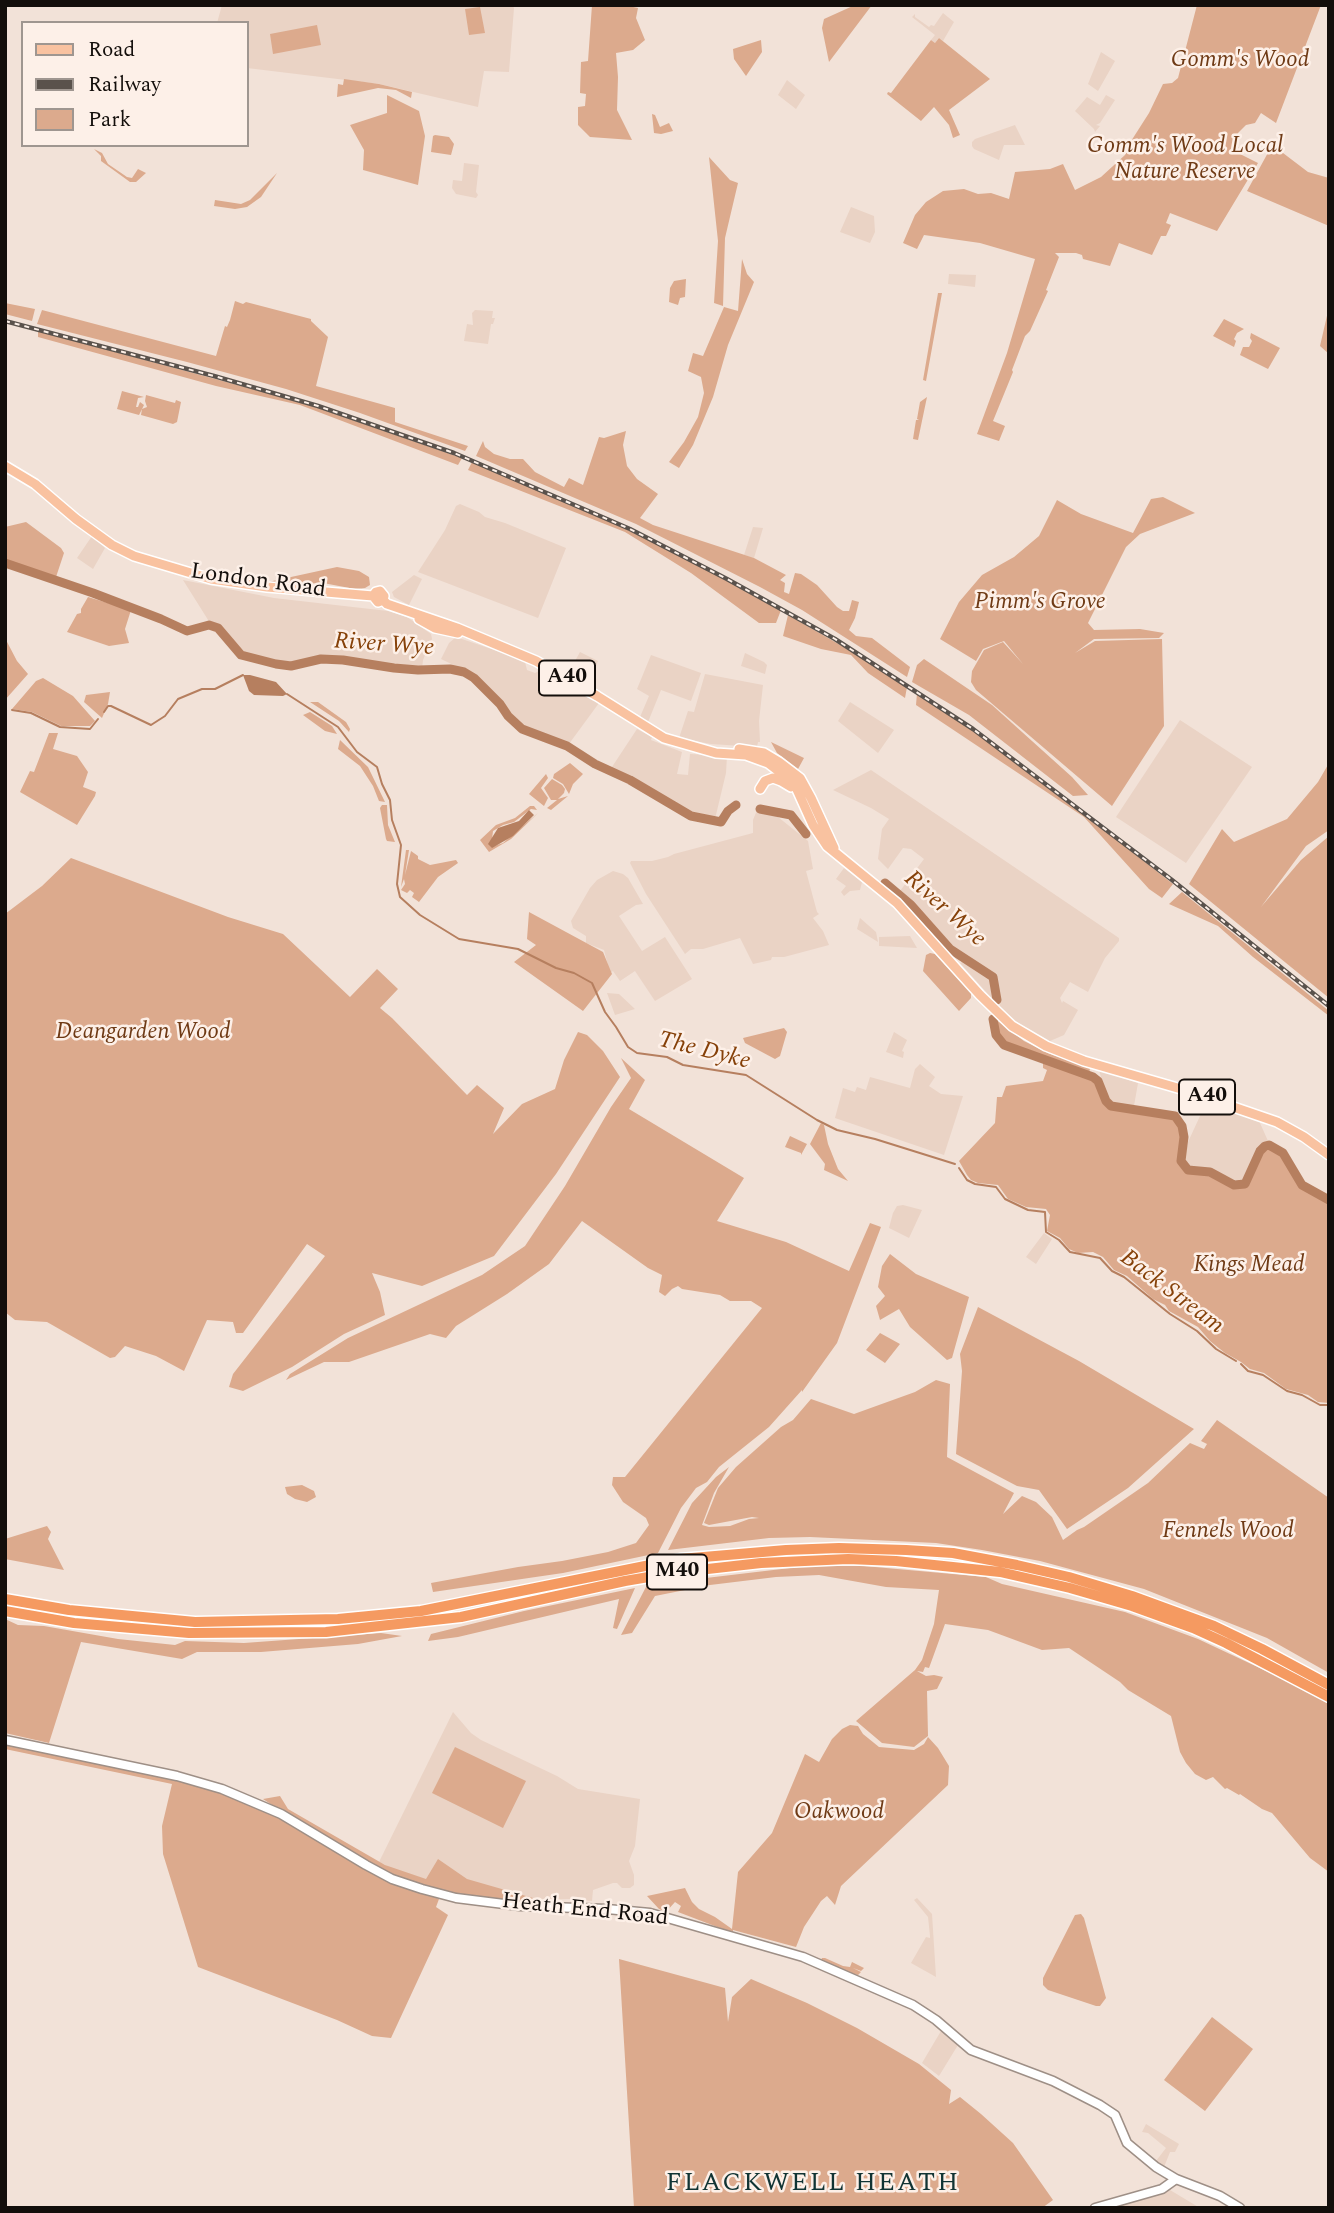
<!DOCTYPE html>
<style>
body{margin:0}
#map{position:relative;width:1334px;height:2213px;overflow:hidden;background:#f2e2d8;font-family:Spectral,serif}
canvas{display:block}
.frame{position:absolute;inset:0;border:7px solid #130e0b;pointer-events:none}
.legend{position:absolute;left:21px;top:21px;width:228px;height:126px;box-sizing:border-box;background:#fdf0e8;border:2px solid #9f9690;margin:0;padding:9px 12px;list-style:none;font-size:21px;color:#130e0b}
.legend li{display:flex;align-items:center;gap:14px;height:35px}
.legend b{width:35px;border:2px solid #9f9690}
</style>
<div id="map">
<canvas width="1334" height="2213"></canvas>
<div class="frame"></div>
<ul class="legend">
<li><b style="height:9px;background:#f9c2a0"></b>Road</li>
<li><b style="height:9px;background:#5a524c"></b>Railway</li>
<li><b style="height:19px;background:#dcaa8d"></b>Park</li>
</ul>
</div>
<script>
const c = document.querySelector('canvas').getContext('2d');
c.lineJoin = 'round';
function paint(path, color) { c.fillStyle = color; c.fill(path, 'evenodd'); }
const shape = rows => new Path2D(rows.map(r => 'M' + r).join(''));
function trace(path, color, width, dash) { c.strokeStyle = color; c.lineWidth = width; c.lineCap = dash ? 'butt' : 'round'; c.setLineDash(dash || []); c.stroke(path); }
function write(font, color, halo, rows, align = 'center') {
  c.font = font + ' Spectral,serif'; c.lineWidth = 5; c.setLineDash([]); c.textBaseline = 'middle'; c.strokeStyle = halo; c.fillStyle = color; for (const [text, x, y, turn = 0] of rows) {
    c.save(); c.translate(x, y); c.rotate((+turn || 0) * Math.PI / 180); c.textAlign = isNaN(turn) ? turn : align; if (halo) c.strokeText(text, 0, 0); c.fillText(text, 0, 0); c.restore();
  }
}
paint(shape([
 [222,5,512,5,514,8,509,72,484,71,478,107,379,84,247,68,247,23,217,23],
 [943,13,954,22,943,41,939,38,935,43,931,40,935,35,912,17,915,14,915,17,929,27,931,25,934,26],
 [1101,52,1115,61,1098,91,1088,84],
 [787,80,805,95,796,109,778,95],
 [1106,95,1115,100,1100,123,1096,125,1100,126,1095,132,1094,129,1075,111,1087,97,1100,105],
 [1015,125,1025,145,1004,145,999,160,974,149,972,146,972,142,975,139],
 [464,163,479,165,476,192,478,195,476,198,456,194,452,188,453,180,462,181],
 [851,207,874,216,875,232,870,243,840,232],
 [949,274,976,275,975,287,948,284],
 [475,310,493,311,492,318,495,318,493,324,491,324,488,344,464,341,467,324,473,325,472,313],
 [460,504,479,512,485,517,505,523,566,548,538,618,418,572,445,530,456,506],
 [753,527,763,528,754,558,744,555],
 [92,536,105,548,93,569,77,558],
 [414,575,422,579,409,605,394,597,392,592],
 [183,580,274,598,388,611,407,617,417,624,431,634,432,639,423,660,422,669,341,658,325,658,295,664,276,664,254,658,241,651,220,626,210,623],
 [456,637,515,657,525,662,527,670,535,673,541,670,599,703,566,748,530,732,470,673,441,659,449,643],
 [580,652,598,661,589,683,569,672],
 [745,653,764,662,767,665,765,674,741,666],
 [651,655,701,673,691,701,661,690,648,722,640,717,649,696,637,689],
 [705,674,763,685,759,721,760,742,758,742,757,747,711,744,679,738,688,711,694,712],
 [850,702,894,730,878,753,838,721],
 [1180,720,1252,767,1186,863,1116,817],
 [637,729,652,737,651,740,682,752,677,774,688,775,690,754,727,756,726,773,715,819,683,809,634,782,608,773],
 [871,770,1119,938,1119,941,1105,958,1088,992,1070,982,1060,998,1062,1003,1063,1001,1078,1010,1064,1035,1050,1041,1017,1022,1000,1007,996,977,962,955,939,933,936,936,932,931,934,928,906,896,903,899,897,895,924,859,911,849,903,848,888,869,878,859,882,829,889,819,871,808,833,790],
 [757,810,778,817,808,841,813,869,806,871,817,912,819,914,813,918,823,931,829,945,784,957,772,957,771,960,753,964,740,938,703,949,691,949,685,954,646,894,630,863,631,861,652,861,668,857,674,854,753,833,753,820],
 [844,868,862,882,860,890,850,891,844,896,841,892,846,886,836,879],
 [613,871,623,874,628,878,643,904,636,905,619,916,642,951,665,937,692,979,655,1001,635,971,620,981,613,971,610,973,604,950,586,943,586,936,573,928,571,921,590,888,597,880],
 [860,918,876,932,878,942,857,929],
 [910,936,917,948,879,946,879,937],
 [965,961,984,971,990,977,996,1003,960,963],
 [607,993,619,994,635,1009,615,1015],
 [894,1032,907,1040,902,1051,904,1052,903,1058,886,1052],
 [920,1064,935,1077,929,1086,941,1094,963,1096,944,1155,835,1118,843,1088,855,1092,857,1087,866,1090,870,1077,910,1088,915,1069],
 [1099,1070,1138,1083,1134,1106,1120,1105,1111,1101,1105,1092],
 [1206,1103,1260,1120,1260,1123,1268,1141,1263,1144,1256,1153,1243,1180,1234,1180,1212,1170,1191,1167,1186,1163,1185,1158,1188,1142],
 [903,1205,922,1210,909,1238,889,1228,893,1213,897,1206],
 [1044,1233,1052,1239,1036,1264,1026,1257],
 [453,1712,471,1733,481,1740,557,1776,578,1789,640,1799,635,1846,629,1861,634,1875,634,1885,630,1888,622,1888,617,1883,613,1883,593,1890,592,1901,571,1899,535,1900,433,1885,407,1876,379,1862],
 [917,1898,932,1914,936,1977,911,1963,926,1937,930,1938,930,1936,928,1917,914,1900],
 [941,2031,958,2045,939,2076,922,2063],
 [1146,2124,1179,2144,1175,2152,1170,2152,1164,2167,1156,2161,1166,2148,1148,2133,1142,2132],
 [1170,2190,1200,2208,1107,2208]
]), '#ead3c5');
paint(shape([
 [592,5,624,5,638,8,636,18,645,40,633,50,616,53,618,77,617,110,632,140,590,137,578,125,578,107,585,106,586,94,580,93,581,62,588,61],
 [855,5,872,5,829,62,822,28,824,19],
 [1197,5,1321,5,1276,123,1261,113,1255,123,1246,125,1238,133,1236,139,1240,154,1258,163,1217,231,1170,213,1166,223,1171,225,1166,236,1161,236,1152,255,1119,243,1110,266,1083,259,1082,255,1076,253,1055,253,1059,257,1046,290,1048,291,1030,331,1025,336,1012,370,1013,372,993,421,1005,426,999,441,977,434,1007,353,1035,259,980,243,924,235,917,249,903,243,915,215,926,202,943,191,964,189,978,194,991,193,1009,199,1015,172,1050,169,1063,164,1075,190,1101,177,1125,155,1127,151,1126,149,1149,113,1163,84,1172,83,1178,78],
 [480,7,485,33,469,35,465,9],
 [317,25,321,45,273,54,270,34],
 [939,38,990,79,949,110,960,135,953,138,949,125,934,107,921,121,887,94,888,92,891,93,931,40,935,43],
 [761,40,762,52,746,76,734,59,733,49],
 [344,79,379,84,412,92,411,98,396,90,378,88,337,97,338,84,343,85],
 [387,95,419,111,425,136,418,185,363,170,364,150,350,125,387,113],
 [652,114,655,115,660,127,669,123,673,131,661,134,654,133],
 [435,135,449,137,454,144,451,155,431,152,433,136],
 [94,149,102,153,108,164,127,177,132,178,138,169,146,173,136,182,130,182,101,161,101,156],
 [1270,149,1283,153,1308,172,1329,178,1329,226,1247,191],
 [709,157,730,180,738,183,725,238,723,306,714,303,718,241],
 [277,173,261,197,247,207,235,209,214,206,215,200,241,204,250,200],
 [742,259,747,274,754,282,728,345,713,397,693,445,679,468,669,462,684,442,698,417,704,393,701,377,688,371,693,353,703,356,724,307,738,311],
 [686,279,685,297,680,298,678,305,669,302,670,288,674,281],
 [938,293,942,293,926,381,923,380],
 [235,301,243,304,246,302,311,319,311,321,328,337,316,386,395,408,395,422,468,446,465,451,360,413,286,389,187,362,37,324,42,310,216,356,225,326,227,327,230,320],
 [5,303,35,309,32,321,5,314],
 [1329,307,1329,354,1320,346],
 [1224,319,1244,329,1237,333,1234,339,1236,341,1234,347,1213,336],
 [38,331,304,403,462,458,458,465,300,405,216,386,38,337],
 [1251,333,1280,348,1268,369,1240,355,1243,347,1249,347,1252,341,1250,338],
 [122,391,144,397,138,398,136,407,138,407,140,402,144,405,139,415,117,409],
 [146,395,175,403,176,400,181,402,177,422,173,424,141,415,142,409,147,407,145,401],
 [927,397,918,440,913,439,916,420,919,420,917,419,920,402],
 [626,431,623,445,627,466,637,479,658,494,640,518,653,525,754,558,786,575,780,580,785,583,784,592,789,594,795,573,801,574,817,585,837,607,843,611,849,611,852,600,859,602,855,618,849,630,856,636,872,638,910,667,907,677,802,610,760,587,636,524,476,456,483,441,485,447,494,454,510,459,523,459,535,472,564,487,569,478,583,485,599,437,604,438],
 [472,462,626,529,707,569,781,610,776,623,759,623,691,573,625,532,468,470],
 [1163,497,1195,513,1140,534,1126,547,1088,623,1094,630,1140,629,1164,633,1159,638,1094,639,1075,653,1095,641,1162,639,1164,726,1112,806,976,690,971,682,972,671,984,650,1003,642,1023,664,1004,641,983,649,976,661,940,639,959,602,982,575,1014,557,1039,536,1057,500,1081,514,1133,533,1151,499],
 [26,522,61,548,64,553,56,577,5,560,5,527],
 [337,567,359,571,369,577,370,585,365,588,355,589,323,583,301,584,268,582],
 [88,597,131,610,125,629,129,643,109,646,67,632,77,614,81,613,81,609],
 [788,615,849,650,907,687,905,698,868,673,851,655,821,649,783,636],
 [5,638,17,661,28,674,5,700],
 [924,659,992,705,1072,777,1088,795,1073,796,969,715,912,682,917,665],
 [43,678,73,696,95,721,90,726,61,726,32,712,12,709,36,681],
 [110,692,108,704,102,718,84,702,86,695],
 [917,693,1005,752,1173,884,1162,898,1149,889,1084,817,916,705],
 [310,702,318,702,346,722,350,729,349,732,339,721],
 [310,712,332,726,337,734,325,731,303,715],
 [49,733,58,733,53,749,77,756,88,772,83,787,96,792,95,796,77,825,20,792,30,771,34,772],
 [340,740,368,767,385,802,379,801,373,786,360,766,338,749],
 [771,742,804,758,798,769,777,753],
 [570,763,583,774,573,784,569,794,563,784,553,778,554,774],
 [1329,763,1329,830,1306,846,1261,907,1301,860,1329,836,1329,998,1189,884,1222,829,1234,842,1287,819,1318,782],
 [546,774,548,778,541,788,548,798,544,806,529,794],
 [552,779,562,785,565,789,564,793,558,799,568,796,551,810,547,808,557,800,551,800,544,788],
 [382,805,387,805,388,825,395,842,387,841,386,839,380,808],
 [530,806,534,806,537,810,531,809,514,822,503,825,493,831,491,847,503,843,538,813,511,839,489,852,480,840,496,825,515,818],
 [406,850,409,850,405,875,411,851,418,856,418,859,430,865,456,860,458,863,438,877,419,902,412,897,414,893,410,890,407,893,401,890,405,884,404,879,401,887],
 [71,858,228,917,283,934,350,997,377,969,398,989,380,1008,392,1018,467,1095,477,1085,504,1108,493,1134,522,1104,555,1089,564,1060,578,1032,587,1035,603,1051,620,1077,556,1174,494,1256,422,1286,372,1273,380,1292,385,1315,344,1334,292,1367,243,1391,229,1387,233,1374,325,1256,307,1244,243,1333,236,1333,233,1322,207,1320,184,1371,156,1356,125,1346,115,1357,110,1358,47,1322,15,1320,5,1312,5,914,42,886],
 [1182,892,1329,1011,1329,1016,1253,957,1218,926,1169,904],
 [529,912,603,952,612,974,583,1011,514,962,536,945,527,939],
 [930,953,935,954,971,993,971,998,959,1011,923,971,926,955],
 [994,1018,1024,1041,1048,1053,1090,1068,1089,1074,1002,1042,993,1025],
 [784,1028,787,1032,780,1056,775,1059,745,1043,743,1038],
 [621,1058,645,1080,629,1109,744,1178,717,1221,786,1242,849,1271,870,1223,881,1227,837,1343,802,1392,802,1390,769,1427,719,1467,707,1482,696,1488,681,1508,658,1553,563,1573,433,1592,431,1583,518,1567,562,1561,608,1552,636,1543,649,1525,646,1518,623,1502,612,1485,613,1477,625,1477,762,1308,751,1301,730,1301,720,1295,682,1289,678,1286,672,1289,665,1296,659,1292,662,1275,648,1268,582,1221,549,1264,507,1294,456,1326,446,1338,430,1334,349,1362,324,1362,286,1380,290,1374,348,1338,482,1275,525,1246,565,1186,611,1107,631,1078],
 [1043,1062,1094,1080,1103,1100,1112,1108,1161,1113,1175,1118,1182,1140,1179,1157,1184,1168,1190,1171,1216,1176,1238,1187,1244,1186,1252,1177,1257,1161,1265,1148,1271,1146,1283,1155,1302,1187,1329,1201,1329,1403,1318,1402,1308,1395,1286,1389,1264,1373,1250,1369,1241,1362,1225,1353,1210,1341,1198,1327,1169,1311,1165,1305,1153,1299,1127,1276,1114,1270,1103,1257,1093,1252,1078,1253,1069,1249,1060,1238,1047,1231,1050,1215,1046,1209,1026,1207,1008,1199,998,1185,978,1183,971,1180,967,1175,959,1161,995,1123,997,1097,1002,1097,1006,1086,1043,1081,1047,1070,1043,1068],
 [821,1123,824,1125,828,1144,838,1169,848,1181,824,1170,825,1164,810,1144],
 [790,1136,807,1144,801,1155,801,1153,785,1147],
 [890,1254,916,1274,969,1297,952,1358,947,1360,910,1327,899,1309,880,1320,876,1306,885,1296,878,1287,882,1266],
 [978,1307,1079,1361,1194,1429,1128,1488,1067,1529,1039,1490,1017,1486,956,1454,962,1371,960,1354],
 [880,1333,900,1344,885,1363,866,1350],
 [936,1380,950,1384,947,1457,1014,1493,1003,1514,1022,1496,1036,1502,1052,1517,1063,1540,1077,1530,1084,1527,1148,1483,1190,1443,1204,1449,1207,1444,1201,1441,1217,1420,1329,1498,1329,1673,1267,1638,1144,1589,1040,1561,982,1550,936,1543,810,1537,769,1538,668,1550,692,1503,716,1477,729,1467,714,1493,702,1525,709,1527,730,1526,749,1519,759,1518,752,1517,709,1525,704,1523,718,1488,736,1467,781,1427,793,1420,811,1399,854,1414,915,1392],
 [302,1485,314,1491,316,1497,307,1502,295,1499,287,1494,285,1487],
 [47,1526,51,1532,48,1539,64,1570,5,1559,5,1539],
 [807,1566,864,1566,986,1577,1002,1584,1125,1612,1198,1639,1311,1692,1329,1704,1329,1872,1310,1858,1272,1813,1262,1809,1240,1794,1239,1795,1227,1788,1225,1789,1213,1777,1206,1780,1195,1774,1186,1763,1180,1752,1171,1716,1128,1690,1120,1682,1069,1648,1042,1650,988,1630,945,1624,929,1668,925,1667,923,1672,917,1671,926,1676,934,1675,943,1677,937,1689,927,1691,928,1736,914,1747,882,1743,856,1721,915,1670,922,1660,934,1624,939,1590,886,1587,819,1575,776,1577,710,1585,655,1596,632,1633,621,1635,647,1585],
 [635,1588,617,1629,613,1628,619,1599,458,1637,428,1641,431,1634,524,1611],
 [5,1619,18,1625,44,1626,118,1639,175,1645,185,1641,244,1643,381,1633,402,1636,358,1644,261,1652,197,1652,182,1659,81,1642,49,1743,5,1733],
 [850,1725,858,1726,863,1734,879,1747,914,1750,924,1744,928,1737,938,1748,949,1766,948,1785,841,1886,835,1905,827,1896,821,1901,804,1927,796,1947,733,1930,733,1933,678,1912,681,1906,675,1902,666,1912,659,1909,647,1896,685,1888,692,1902,699,1909,715,1917,732,1929,738,1872,772,1833,805,1754,819,1762,832,1739,842,1729],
 [5,1743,186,1781,221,1793,264,1810,439,1899,436,1907,448,1915,391,2038,372,2036,337,2020,198,1967,163,1854,162,1826,172,1784,5,1749],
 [455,1747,526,1781,503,1828,432,1793],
 [280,1796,288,1809,385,1865,426,1879,438,1859,467,1879,533,1898,527,1904,457,1894,416,1884,384,1871,292,1818,263,1799],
 [1081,1914,1084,1918,1106,1998,1100,2006,1096,2006,1048,1990,1043,1985,1043,1978,1075,1915],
 [825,1958,843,1966,850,1967,852,1962,864,1968,861,1971,853,1968,861,1972,858,1975,853,1974,821,1960,822,1958],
 [619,1959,725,1988,728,2022,732,1997,751,1979,807,2003,857,2028,919,2064,951,2090,949,2104,960,2097,981,2114,1013,2143,1053,2200,1042,2208,634,2208],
 [1212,2017,1253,2049,1205,2111,1164,2080]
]), '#dcaa8d');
paint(shape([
 [243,675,250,675,276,682,287,694,283,696,254,695,249,691],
 [529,810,534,815,513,836,492,848,488,844,498,828,519,821]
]), '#b67f5f');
trace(shape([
 [287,694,338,727,357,752,377,767,382,784,390,800,392,820,401,845,397,884,400,897,420,915,459,939,518,949,556,968,574,973,592,983,605,1012,616,1027,628,1047,637,1053,667,1057,683,1065,746,1075,817,1120,837,1130,875,1139,955,1164],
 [12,710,31,713,60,727,90,729,98,719],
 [104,712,108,706,111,706,151,725,165,716,178,699,202,689,215,689,243,675],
 [959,1168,967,1180,975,1184,996,1187,1005,1199,1028,1210,1045,1212,1046,1232,1059,1240,1070,1252,1100,1258,1112,1271,1124,1277,1170,1314,1197,1331,1216,1349,1236,1361],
 [1241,1364,1248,1371,1263,1375,1287,1391,1302,1395,1320,1405,1329,1405]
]), '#b67f5f', 2);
trace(shape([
 [5,563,93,593,161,619,187,631,209,625,218,628,241,655,276,664,291,666,321,659,343,660,394,668,418,670,450,669,464,672,474,678,500,704,508,716,522,729,567,746,595,764,630,780,691,816,721,822,728,811,736,805],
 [760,809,791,815,806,834],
 [885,883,911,905,950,949,993,977,997,1000],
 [993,1019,996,1035,1004,1045,1093,1077,1098,1081,1106,1101,1111,1106,1175,1116,1182,1126,1184,1137,1181,1161,1188,1170,1210,1172,1234,1185,1245,1184,1260,1151,1265,1146,1269,1145,1283,1153,1302,1185,1329,1200]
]), '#b67f5f', 9);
const secondary = shape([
 [5,1740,177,1776,222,1789,281,1814,366,1865,392,1879,422,1889,456,1898,520,1906,607,1909,650,1913,803,1957,913,2005,936,2020,971,2050,1053,2081,1100,2105,1115,2115,1127,2143,1156,2167,1176,2179,1220,2196,1240,2208],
 [1095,2208,1162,2189,1176,2179]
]);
const primary = shape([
 [5,466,35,484,76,519,112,545,134,556,211,579,267,587,373,596,378,602,383,600,387,604,457,628,536,661,597,696,664,738,716,753,746,755,768,763,794,783,813,825,827,846,897,903,980,995,1012,1026,1046,1046,1084,1061,1181,1089,1277,1122,1304,1137,1329,1155],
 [373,596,376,592,380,591,384,596,383,600],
 [419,619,435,628,458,633],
 [739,749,764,753,779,762,800,778,811,798,834,848],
 [760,789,765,781,773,778,781,781,791,787]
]);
const highway = shape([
 [5,1599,69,1610,195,1622,338,1619,421,1611,680,1559,786,1550,839,1548,906,1550,953,1553,1017,1565,1069,1577,1132,1596,1214,1626,1262,1649,1329,1685],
 [5,1611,74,1623,189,1633,326,1632,461,1617,625,1581,672,1573,761,1563,848,1559,896,1561,1000,1572,1070,1588,1132,1606,1193,1628,1226,1643,1329,1697]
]);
trace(secondary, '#9e8f86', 11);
trace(primary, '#fff', 12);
trace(highway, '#fff', 13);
trace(secondary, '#fff', 8);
trace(primary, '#f9c2a0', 9);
trace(highway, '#f59a61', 10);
const rail = shape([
 [5,321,214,376,318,406,454,453,630,529,727,579,835,639,973,729,1172,880,1329,1006]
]);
trace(rail, '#5a524c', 4.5);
trace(rail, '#fdf0e8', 2, [5]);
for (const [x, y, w] of [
 [567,678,56],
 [1207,1097,56],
 [677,1572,60]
]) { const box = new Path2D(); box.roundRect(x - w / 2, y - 17.5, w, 35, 5); c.fillStyle = '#fdf0e8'; c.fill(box); trace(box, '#130e0b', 2); }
write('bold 21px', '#130e0b', null, [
 ["A40",567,678],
 ["A40",1207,1097],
 ["M40",677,1572]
]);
write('italic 23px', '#6f3a15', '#fdf0e8', [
 ["Gomm's Wood",1240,61],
 ["Gomm's Wood Local",1185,147],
 ["Nature Reserve",1185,173],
 ["Pimm's Grove",1040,603],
 ["Deangarden Wood",143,1033],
 ["Kings Mead",1249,1266],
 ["Fennels Wood",1228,1532],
 ["Oakwood",839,1813]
]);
write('23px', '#130e0b', '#fdf0e8', [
 ["London Road",258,582,8],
 ["Heath End Road",585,1911,6]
]);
write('italic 24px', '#864109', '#fdf0e8', [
 ["River Wye",384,646,4],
 ["River Wye",944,910,42],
 ["The Dyke",704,1052,14],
 ["Back Stream",1171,1293,37]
]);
c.letterSpacing = '2px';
write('26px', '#113434', '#fdf0e8', [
 ["FLACKWELL HEATH",813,2185]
]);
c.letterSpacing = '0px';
</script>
